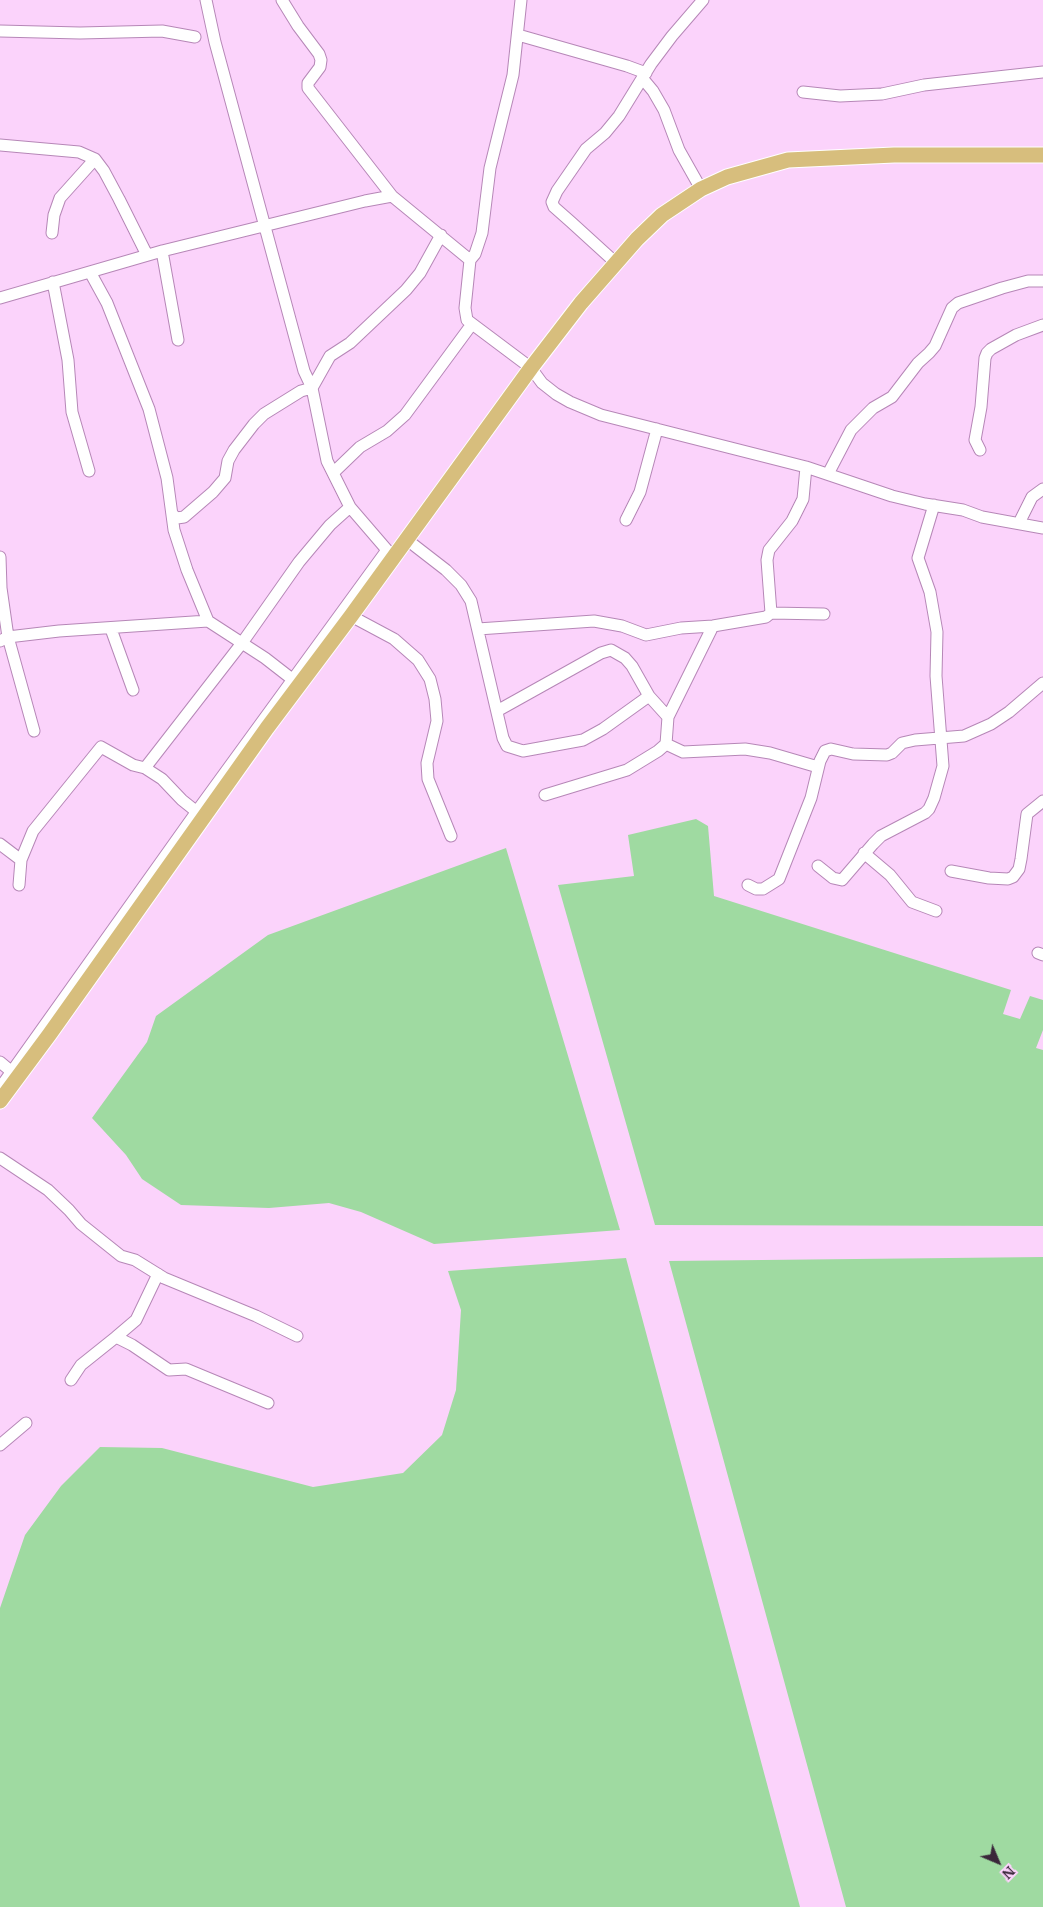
<!DOCTYPE html>
<style>
body{margin:0}
#map{position:relative;width:1043px;height:1907px;overflow:hidden;background:#fbd3fb;font-family:Merriweather,serif}
canvas{display:block}
.north{position:absolute;left:973px;top:1837px;width:50px;height:50px;-webkit-text-stroke:4px #fbd3fb;paint-order:stroke;rotate:135deg;font-size:14px;font-weight:700;line-height:20px;text-align:center;color:#3a273a}
.north::after{content:'';display:block;margin:auto;width:18px;height:22px;background:#3a273a;clip-path:polygon(50% 0,100% 100%,50% 72%,0 100%)}
</style>
<div id="map">
<canvas width="1043" height="1907"></canvas>
<div class="north">N</div>
</div>
<script>
const c = document.querySelector('canvas').getContext('2d');
c.lineJoin = 'round';
function paint(path, color) { c.fillStyle = color; c.fill(path, 'evenodd'); }
const shape = rows => new Path2D(rows.map(r => 'M' + r).join(''));
function trace(path, color, width, dash) { c.strokeStyle = color; c.lineWidth = width; c.lineCap = dash ? 'butt' : 'round'; c.setLineDash(dash || []); c.stroke(path); }
paint(shape([
 [696,819,708,826,714,896,1011,990,1003,1014,1020,1019,1030,996,1043,1000,1043,1030,1036,1048,1043,1050,1043,1226,655,1225,558,885,634,876,628,835],
 [506,848,620,1230,434,1244,361,1212,329,1203,269,1208,181,1205,142,1179,126,1155,92,1118,147,1042,156,1016,268,935],
 [1043,1257,1043,1907,846,1907,669,1261],
 [626,1258,800,1907,0,1907,0,1608,25,1535,61,1486,100,1447,162,1448,313,1487,403,1473,442,1435,456,1390,461,1310,448,1271]
]), '#9fdaa1');
const minor = shape([
 [282,0,298,26,319,54,321,60,320,67,308,83,308,88,392,196],
 [0,31,80,33,162,31,195,37],
 [518,35,627,66,646,73],
 [643,79,653,91,664,110,679,150,701,189],
 [803,92,840,96,882,94,924,85,1043,72],
 [0,145,79,152,95,159,104,171,119,199,147,255],
 [52,233,54,215,60,198,95,159],
 [162,251,178,340],
 [470,260,475,254,482,233,490,168,513,75,521,0],
 [616,263,571,222,554,207,552,202,557,191,586,149,605,133,619,116,651,64,672,36,703,0],
 [90,272,107,303,149,409,167,478,174,530,187,570,208,621,265,658,292,679],
 [53,282,68,360,72,412,89,471],
 [0,298,162,251,365,201,392,196,470,260,465,308,467,320,531,368,542,383,556,394,570,402,601,415,806,467,892,496,925,504,963,510,982,517,1043,528],
 [980,450,975,440,981,407,985,358,987,353,991,349,1016,335,1043,325],
 [333,473,360,447,387,431,405,415,472,324],
 [828,474,851,430,873,408,892,397,918,363,929,353,935,346,952,308,958,303,1002,288,1028,281,1043,281],
 [172,514,177,518,184,517,213,492,225,478,228,461,234,450,254,424,264,414,301,391,312,388,330,356,350,343,406,290,420,273,441,235],
 [626,520,640,492,657,429],
 [1019,523,1032,497,1043,489],
 [406,539,446,570,461,585,471,601,503,738,507,746,523,751,583,740,603,729,649,696],
 [0,557,1,588,8,637,34,731],
 [771,613,824,614],
 [351,616,394,639,418,660,430,679,435,699,437,721,427,763,428,779,451,836],
 [111,629,133,690],
 [478,629,594,621,622,626,646,635,681,628,713,626,766,617,771,613,767,560,769,550,792,521,803,499,806,467],
 [0,641,8,637,59,631,208,621],
 [497,711,601,653,611,650,625,658,632,666,649,696,668,717],
 [666,744,683,752,745,749,770,753,818,767],
 [145,768,242,643,299,562,330,525,350,507],
 [545,795,627,770,658,751,666,744,668,717,713,626],
 [0,844,21,860,19,885],
 [864,853,890,875,912,902,936,911],
 [21,860,33,831,101,747,133,765,145,768,162,779,182,800,197,812],
 [818,866,833,878,842,880,873,844,881,836,925,813,929,809,934,798,943,766,936,676,937,632,930,592,918,558,934,505],
 [951,871,989,878,1008,879,1013,877,1019,869,1021,859,1027,814,1043,801],
 [748,885,756,889,763,889,779,879,811,798,820,761,825,751,831,749,853,754,887,755,892,753,902,743,915,740,964,736,991,724,1009,712,1043,683],
 [1038,953,1043,955],
 [0,1062,12,1072],
 [0,1088,200,807,387,550,350,507,327,461,312,388,304,371,215,42,206,0],
 [0,1158,48,1190,69,1210,81,1224,121,1256,135,1260,164,1278,256,1316,297,1336],
 [116,1337,136,1320,158,1274],
 [71,1380,81,1365,116,1337,132,1345,169,1370,186,1369,268,1403],
 [0,1445,26,1423]
]);
const major = shape([
 [0,1101,49,1035,267,728,351,616,531,368,581,303,637,239,662,215,701,189,727,177,788,160,894,155,1043,155]
]);
trace(minor, '#b687b7', 13);
trace(major, '#fff', 17);
trace(minor, '#fff', 11);
trace(major, '#d7be7d', 15);
</script>
